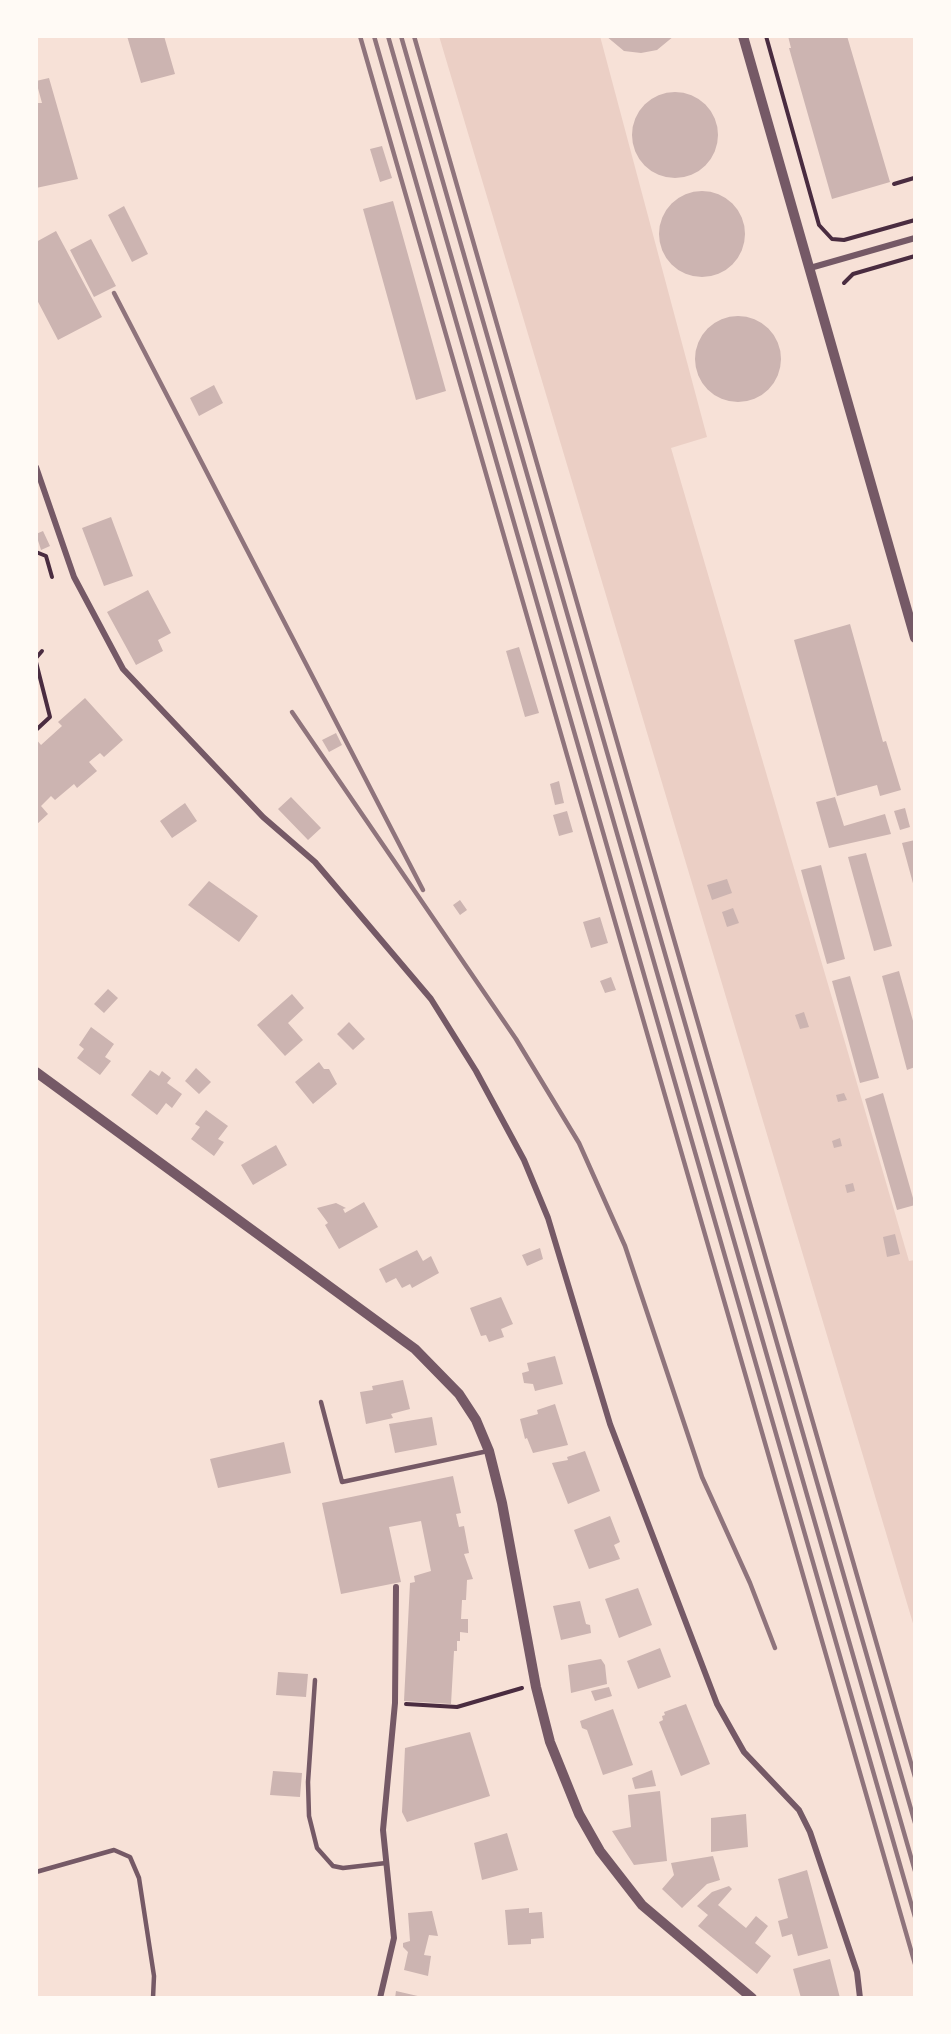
<!DOCTYPE html>
<style>
body{margin:0}
#map{position:relative;width:951px;height:2034px;overflow:hidden;background:#f7e1d7;font-family:Jost,sans-serif}
canvas{display:block}
.frame{position:absolute;inset:0;border:38px solid #fffaf5;pointer-events:none}
</style>
<div id="map">
<canvas width="951" height="2034"></canvas>
<div class="frame"></div>
</div>
<script>
const c = document.querySelector('canvas').getContext('2d');
c.lineJoin = 'round';
function paint(path, color) { c.fillStyle = color; c.fill(path, 'evenodd'); }
const shape = rows => new Path2D(rows.map(r => 'M' + r).join(''));
function trace(path, color, width, dash) { c.strokeStyle = color; c.lineWidth = width; c.lineCap = dash ? 'butt' : 'round'; c.setLineDash(dash || []); c.stroke(path); }
paint(shape([
 [439,36,600,36,707,437,671,448,909,1261,915,1260,915,1630]
]), '#ebcfc5');
paint(shape([
 [127,36,164,36,175,74,141,83],
 [606,36,674,36,657,50,641,53,624,51],
 [788,36,847,36,890,182,832,199,789,48,791,48],
 [49,78,78,179,36,188,36,103,42,103,36,81],
 '632 135a43 43 0 1 1 86 0a43 43 0 1 1-86 0Z',
 [382,146,392,178,380,182,370,149],
 '659 234a43 43 0 1 1 86 0a43 43 0 1 1-86 0Z',
 [393,201,446,391,416,400,363,209],
 [124,206,148,254,132,262,108,215],
 [56,231,102,317,58,340,36,298,36,242],
 [91,239,116,286,94,297,70,250],
 '695 359a43 43 0 1 1 86 0a43 43 0 1 1-86 0Z',
 [214,385,223,403,199,416,190,398],
 [111,517,133,576,104,586,82,528],
 [43,531,50,546,41,550,36,534],
 [148,590,171,633,158,640,163,651,136,665,107,612],
 [850,624,883,742,886,741,901,790,880,796,877,785,837,796,794,640],
 [519,647,539,713,525,717,506,651],
 [85,698,123,740,104,757,100,753,89,762,97,771,77,788,74,784,55,800,51,796,41,806,48,814,36,825,36,739,41,745,62,726,58,722],
 [336,733,342,745,329,752,322,740],
 [559,781,564,803,555,805,550,784],
 [291,797,321,828,308,840,278,809],
 [835,797,844,826,885,814,891,834,829,848,816,802],
 [185,803,197,821,172,838,160,821],
 [905,808,910,827,900,830,894,811],
 [567,811,573,832,559,836,553,815],
 [915,840,915,886,914,887,902,843],
 [866,853,892,946,874,951,848,857],
 [821,865,845,959,827,964,801,870],
 [727,879,732,893,712,900,707,885],
 [209,881,258,916,239,942,188,905],
 [460,900,467,910,460,915,453,905],
 [733,908,739,923,727,927,722,912],
 [600,917,608,943,591,948,583,922],
 [899,971,915,1028,915,1067,907,1070,882,976],
 [850,976,879,1078,860,1083,832,981],
 [611,977,616,990,605,993,600,981],
 [108,989,118,998,104,1013,94,1004],
 [292,994,304,1008,288,1023,303,1040,285,1056,257,1025],
 [804,1012,809,1027,800,1029,795,1015],
 [349,1022,365,1039,353,1050,337,1034],
 [91,1027,114,1044,105,1057,111,1061,100,1075,77,1058,84,1049,79,1045],
 [319,1062,324,1069,329,1069,337,1084,313,1104,295,1082],
 [196,1068,211,1082,199,1094,185,1081],
 [150,1070,159,1076,162,1071,171,1078,167,1083,182,1094,172,1108,166,1103,157,1115,131,1095],
 [844,1093,847,1100,838,1102,836,1095],
 [883,1093,915,1205,897,1210,865,1099],
 [206,1110,228,1126,218,1139,224,1142,214,1156,191,1139,200,1127,195,1124],
 [840,1138,842,1146,834,1148,832,1141],
 [276,1145,287,1165,253,1185,241,1165],
 [853,1183,855,1191,847,1193,845,1185],
 [364,1202,378,1227,339,1249,325,1225,328,1223,317,1208,336,1203,346,1208,343,1209,345,1213],
 [895,1234,900,1254,887,1257,883,1237],
 [540,1248,543,1259,527,1266,522,1255],
 [417,1250,423,1261,431,1256,439,1273,412,1288,410,1284,402,1288,396,1278,386,1283,379,1269],
 [501,1297,513,1324,501,1329,504,1337,489,1342,486,1335,481,1336,470,1308],
 [555,1356,563,1384,535,1391,533,1384,524,1383,522,1373,529,1371,527,1363],
 [403,1380,410,1409,391,1414,393,1418,366,1424,360,1392,373,1390,372,1386],
 [555,1404,568,1445,533,1453,527,1438,525,1439,520,1419,538,1414,537,1410],
 [432,1417,437,1445,395,1453,389,1424],
 [284,1442,291,1473,218,1488,210,1459],
 [585,1451,600,1491,568,1504,552,1463,568,1460,567,1457],
 [453,1476,461,1513,456,1514,459,1527,464,1526,469,1553,464,1554,473,1579,467,1580,466,1600,462,1600,461,1619,468,1619,468,1633,460,1632,460,1641,457,1641,457,1651,454,1651,451,1704,404,1701,410,1583,415,1582,414,1576,431,1571,421,1521,389,1527,401,1582,341,1594,322,1503],
 [610,1516,620,1542,614,1545,620,1559,589,1569,574,1530],
 [638,1588,652,1625,619,1638,605,1599],
 [580,1601,586,1624,590,1625,591,1633,561,1640,553,1606],
 [660,1648,671,1677,638,1689,627,1661],
 [601,1659,605,1665,607,1684,571,1693,568,1665],
 [278,1672,308,1674,306,1697,276,1695],
 [609,1687,612,1696,595,1701,591,1691],
 [686,1704,710,1764,681,1776,659,1722,663,1720,662,1716,665,1715,664,1712],
 [613,1709,633,1765,603,1775,587,1730,582,1728,580,1721],
 [470,1732,490,1796,407,1822,402,1812,405,1748],
 [652,1770,656,1786,635,1789,632,1778],
 [273,1771,302,1773,300,1797,270,1795],
 [660,1791,667,1861,634,1865,612,1831,631,1827,628,1795],
 [746,1814,748,1847,711,1852,711,1818],
 [507,1833,518,1870,482,1880,474,1843],
 [713,1856,720,1880,707,1884,682,1908,662,1889,674,1875,671,1863],
 [807,1870,828,1948,798,1956,792,1934,782,1937,778,1921,788,1918,778,1879],
 [729,1886,732,1889,718,1905,746,1928,756,1916,768,1926,755,1943,771,1956,757,1974,698,1926,708,1915,697,1906,712,1892],
 [529,1908,529,1913,542,1912,544,1938,531,1939,531,1944,508,1945,505,1910],
 [432,1911,438,1936,429,1935,424,1955,431,1956,428,1976,404,1970,408,1952,403,1947,403,1943,410,1941,408,1913],
 [830,1959,840,1998,801,1998,793,1969],
 [396,1991,422,1997,422,1998,395,1998]
]), '#ccb4b1');
trace(shape([
 [766,36,819,225,832,239,844,240,915,220],
 [894,184,914,178],
 [844,283,853,274,915,256],
 [36,552,46,556,52,577],
 [36,658,42,651],
 [36,662,50,717,36,730],
 [406,1704,457,1707,522,1688]
]), '#4a2c40', 4);
trace(shape([
 [321,1402,342,1482,488,1451],
 [315,1680,308,1782,309,1816,317,1848,333,1866,343,1868,386,1863],
 [36,1872,114,1850,130,1857,139,1878,154,1976,153,1998]
]), '#755966', 4.5);
trace(shape([
 [810,268,915,238],
 [36,467,74,577,123,669,263,817,315,862,431,999,476,1071,524,1160,548,1218,610,1424,717,1704,744,1752,799,1810,810,1832,857,1972,860,1998],
 [380,1998,394,1938,383,1830,395,1703,396,1587]
]), '#755966', 6);
trace(shape([
 [743,36,915,638],
 [36,1072,415,1349,459,1394,476,1420,489,1451,502,1503,536,1687,550,1742,579,1814,600,1851,642,1905,752,1998]
]), '#755966', 10);
trace(shape([
 [360,36,915,1964],
 [374,36,915,1917],
 [388,36,915,1871],
 [401,36,915,1823],
 [414,36,915,1777],
 [114,293,423,890],
 [292,712,516,1039,579,1143,625,1246,702,1477,750,1583,775,1648]
]), '#8f747c', 4.5);
</script>
